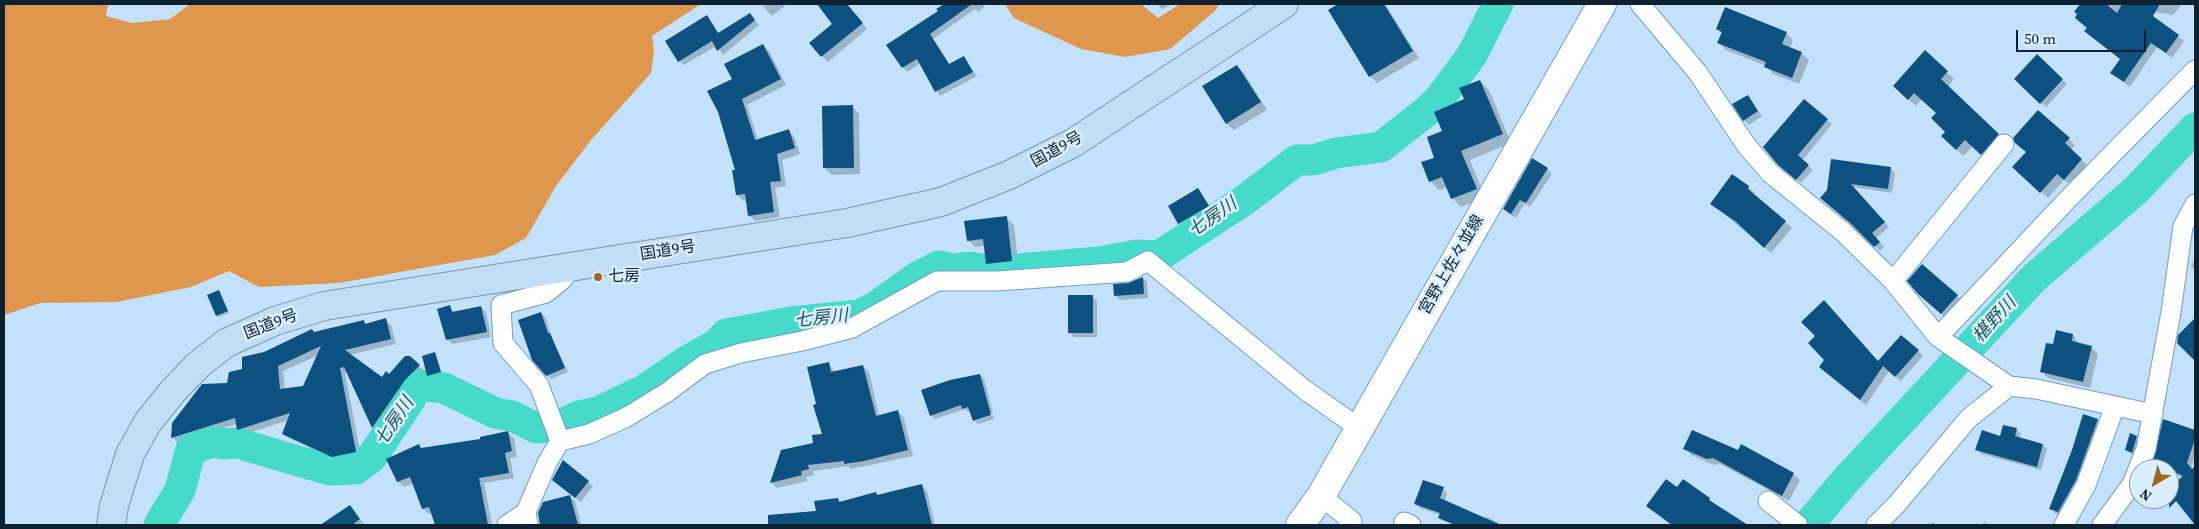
<!DOCTYPE html>
<meta charset="utf-8">
<style>
body{margin:0}
#map{position:relative;width:2199px;height:529px;overflow:hidden;background:#c3e1fb;font-family:"Source Serif 4",serif}
canvas{display:block}
.frame{position:absolute;inset:0;border:5px solid #0d2131;pointer-events:none}
.north{position:absolute;left:2129px;top:459px;width:50px;height:50px;box-sizing:border-box;background:#d9edfe;border:1px solid #879bac;border-radius:50%;rotate:217deg;font-size:14px;font-weight:700;line-height:20px;text-align:center;color:#0d2131}
.north::after{content:'';display:block;margin:auto;width:18px;height:22px;background:#9e6523;clip-path:polygon(50% 0,100% 100%,50% 72%,0 100%)}
.scale{position:absolute;left:2016px;top:30px;width:130px;height:22px;box-sizing:border-box;border:2px solid #0d2131;border-top:0;padding-left:6px;font-size:15px;line-height:18px;white-space:nowrap;color:#0d2131;-webkit-text-stroke:4px #d9edfe;paint-order:stroke}
</style>
<div id="map">
<canvas width="2199" height="529"></canvas>
<div class="frame"></div>
<div class="north">N</div>
<div class="scale">50 m</div>
</div>
<script>
const c = document.querySelector('canvas').getContext('2d');
c.lineJoin = 'round';
function paint(path, color) { c.fillStyle = color; c.fill(path, 'evenodd'); }
const shape = rows => new Path2D(rows.map(r => 'M' + r).join(''));
function trace(path, color, width, dash) { c.strokeStyle = color; c.lineWidth = width; c.lineCap = dash ? 'butt' : 'round'; c.setLineDash(dash || []); c.stroke(path); }
function write(font, color, halo, rows, align = 'center') {
  c.font = font + ' "Source Serif 4","Noto Sans JP",serif'; c.lineWidth = 5; c.setLineDash([]); c.textBaseline = 'middle'; c.strokeStyle = halo; c.fillStyle = color; for (const [text, x, y, turn = 0] of rows) {
    c.save(); c.translate(x, y); c.rotate((+turn || 0) * Math.PI / 180); c.textAlign = isNaN(turn) ? turn : align; if (halo) c.strokeText(text, 0, 0); c.fillText(text, 0, 0); c.restore();
  }
}
paint(shape([
 [4,4,108,4,106,16,132,23,170,19,190,4,701,4,652,36,654,51,651,73,591,140,556,186,526,238,495,255,339,283,259,287,229,271,191,287,117,302,40,303,4,315],
 [1005,4,1141,4,1158,18,1180,4,1219,4,1215,11,1170,49,1125,57,1081,49,1014,18]
]), '#de974c');
paint(shape([
 [761,4,787,4,772,16],
 [818,4,847,4,867,29,828,62,811,43,834,24],
 [946,4,986,4,979,12,975,9,933,39,950,65,964,58,977,76,940,96,921,63,907,72,888,45,940,12,938,9],
 [1157,4,1172,4,1162,9],
 [1341,4,1385,4,1419,58,1377,83,1370,76,1330,10],
 [2082,4,2119,4,2122,6,2124,4,2182,4,2173,15,2141,10,2184,41,2172,58,2157,47,2130,87,2112,73,2121,59,2088,28,2076,12],
 [750,15,759,25,723,55,716,46,684,65,679,61,707,16,719,34],
 [1718,29,1786,33,1793,40,1790,48,1801,53,1809,60,1799,84,1773,74,1766,66,1726,50,1719,43,1722,34],
 [763,45,769,51,786,85,747,105,758,140,788,130,794,136,800,154,782,160,786,186,775,188,780,217,755,221,749,215,747,200,743,201,737,195,733,80],
 [1925,52,1954,79,1948,87,2005,142,1988,161,1973,146,1963,156,1943,136,1946,132,1937,113,1922,99,1916,106,1901,93],
 [2037,56,2067,84,2046,107,2016,79],
 [1237,66,1244,73,1267,110,1234,130,1227,124,1204,87],
 [1480,81,1489,90,1511,143,1470,160,1485,198,1461,207,1452,198,1448,187,1439,190,1430,181,1444,132],
 [1748,97,1762,116,1749,125,1744,120],
 [852,106,859,114,860,174,832,175,825,168],
 [1827,120,1832,124,1802,161,1813,170,1801,183,1784,169],
 [2069,139,2075,145,2071,150,2088,166,2071,185,2064,180,2048,198,2020,173,2027,153],
 [1890,168,1895,173,1892,193,1853,187,1889,227,1876,238,1884,247,1880,251,1856,227,1821,198,1828,190],
 [1547,169,1552,174,1530,207,1525,203,1516,218,1509,214,1504,209],
 [1748,187,1755,193,1753,195,1792,228,1771,253,1712,204],
 [1198,189,1213,211,1184,227,1179,223],
 [1006,218,1014,225,1019,268,994,271,987,264,985,246,975,247,968,240],
 [2195,259,2195,270,2191,266],
 [1142,278,1147,282,1148,298,1120,300,1116,296,1128,284],
 [219,291,229,313,219,317,217,315],
 [1092,296,1097,301,1097,337,1074,337,1069,332],
 [1957,296,1962,301,1946,318,1924,298],
 [449,306,455,313,481,307,486,312,491,337,452,344,448,340,438,309],
 [541,313,546,318,551,336,568,372,551,379,547,375],
 [385,320,391,325,396,344,349,355,382,378,389,375,410,357,424,371,410,385,378,432,373,427,348,372,345,373,361,457,338,461,289,438,283,433,289,420,243,435,238,430,237,424,178,443,173,438,174,423,228,384,264,353,314,333,363,322,366,324],
 [319,355,303,388,285,389,283,371],
 [2073,335,2079,344,2091,347,2098,354,2090,388,2048,378,2041,371,2054,345],
 [1918,351,1923,356,1901,381,1889,371,1866,405,1826,372,1878,362],
 [435,354,442,374,430,377,428,375],
 [828,363,835,372,863,366,869,372,879,416,898,412,904,418,913,456,851,469,848,466,813,471,814,475,806,477,807,481,777,488,771,482,823,435,817,405],
 [980,375,984,379,993,413,975,419,975,421,971,411,968,412,965,409,935,419,931,415],
 [993,415,994,419,978,424,975,421],
 [2098,420,2102,425,2063,516,2055,513,2050,508],
 [2164,420,2195,431,2195,456,2191,469,2195,474,2195,518,2193,519,2169,490,2183,478,2169,471,2169,469,2159,467,2154,462],
 [2017,430,2021,434,2019,439,2043,445,2047,449,2041,470,1981,454,1977,450],
 [508,433,514,438,517,457,510,458,514,478,484,483,492,525,436,525,432,513,429,514,423,509,414,483,404,487,398,482,388,459,422,449,482,440],
 [2136,437,2141,441,2137,457,2126,450],
 [1685,448,1738,451,1793,474,1800,480,1789,501,1720,464,1714,465,1691,455],
 [563,462,593,486,581,502,558,484],
 [922,486,927,491,935,525,771,525,770,516,817,512,838,499,841,502,876,493,879,496],
 [1443,489,1447,493,1445,501,1485,519,1487,517,1502,525,1453,525,1440,515,1420,508,1415,503],
 [1677,489,1709,499,1714,505,1746,525,1671,525,1647,506],
 [570,497,575,501,581,525,542,525,539,514],
 [349,506,365,525,326,525,325,523],
 [1932,522,1938,525,1930,525],
 [1984,522,1989,525,1982,525]
]), '#0003');
trace(shape([
 [159,525,180,490,191,449,214,442,223,444,237,443,329,470,356,469,372,457,410,400,414,391,420,385,444,388,495,413,512,416,536,428,558,426,579,416,598,412,644,390,685,362,717,344,726,334,792,322,859,315,875,307,917,277,939,266,953,269,970,267,995,271,1099,262,1137,255,1159,256,1246,199,1297,160,1314,160,1336,153,1381,147,1427,111,1440,98,1472,55,1498,4],
 [1808,525,1846,480,2034,278,2136,190,2195,128]
]), '#46dacb', 31);
paint(shape([
 [817,4,847,4,863,23,821,57,809,43,832,24],
 [944,4,972,4,930,34,949,64,964,56,973,72,935,92,917,59,902,68,886,45,938,11,936,9],
 [1338,4,1384,4,1413,51,1369,77,1328,10],
 [2080,4,2106,4,2117,13,2122,4,2160,4,2153,16,2179,35,2166,53,2151,43,2124,82,2110,73,2120,59,2084,31,2087,28,2075,18,2077,14,2074,12],
 [1725,7,1787,32,1782,44,1802,52,1792,78,1764,67,1766,62,1717,43,1722,32,1716,29],
 [750,13,755,20,717,51,712,41,678,62,665,41,707,15,718,33],
 [763,44,781,79,742,99,755,140,789,129,795,148,777,154,781,181,770,182,774,212,748,216,745,194,736,195,732,170,735,170,718,112,707,91,732,79,724,64],
 [1925,50,1948,71,1941,79,1999,134,1981,155,1965,140,1956,150,1941,136,1945,132,1931,118,1936,113,1914,93,1908,100,1893,86],
 [2037,54,2063,79,2040,104,2014,79],
 [1237,65,1261,102,1226,124,1202,86],
 [1480,80,1503,134,1461,151,1477,189,1451,199,1442,177,1429,182,1421,162,1434,158,1427,137,1442,131,1434,112,1464,99,1459,88],
 [1748,95,1758,111,1743,121,1732,104],
 [1804,99,1828,119,1798,155,1809,165,1796,180,1778,165,1763,147],
 [853,105,854,168,823,168,822,106],
 [2038,110,2070,138,2065,143,2082,159,2064,180,2057,174,2040,193,2012,167,2026,152,2015,143,2013,138],
 [1532,158,1548,168,1526,203,1520,200,1511,214,1503,209],
 [1831,159,1891,167,1888,189,1851,184,1885,222,1872,233,1880,242,1874,247,1850,223,1820,198,1827,190],
 [1732,174,1749,186,1748,189,1786,221,1764,248,1735,221,1710,204],
 [1198,188,1209,206,1178,224,1168,206],
 [1007,216,1012,261,986,264,983,239,967,241,964,221],
 [1922,264,1958,295,1941,314,1918,294,1907,281],
 [1143,277,1144,294,1114,296,1113,284,1128,283],
 [219,290,228,311,216,316,207,295],
 [1068,295,1093,295,1093,333,1068,333],
 [1824,300,1878,361,1901,335,1919,350,1895,377,1883,366,1860,400,1819,367,1824,360,1808,343,1815,336,1801,322],
 [450,305,452,312,481,306,487,332,446,340,437,309],
 [541,312,548,333,550,333,565,368,546,376,532,360,518,320],
 [386,318,391,339,345,350,382,377,386,371,389,374,405,356,410,356,420,365,405,380,372,428,344,367,340,368,356,452,332,457,282,434,290,413,237,430,235,418,171,438,172,423,202,384,227,383,229,372,242,369,242,357,264,352,312,329,314,332,364,320,365,324],
 [321,346,303,386,280,389,278,366],
 [2195,318,2195,361,2177,343,2178,335],
 [2056,330,2073,334,2072,341,2092,346,2083,382,2040,372,2046,343,2053,344],
 [435,352,441,372,427,376,422,356],
 [829,362,831,372,863,365,876,416,898,410,908,450,864,461,844,464,844,461,808,465,809,469,801,471,802,475,770,483,781,450,813,443,812,435,822,434,813,405,816,404,807,367],
 [980,374,991,415,973,421,968,407,962,409,961,405,930,416,921,390,950,380],
 [2083,414,2098,419,2076,480,2058,512,2049,509,2072,450],
 [2163,419,2195,430,2195,439,2187,463,2192,469,2195,466,2195,525,2176,501,2169,508,2169,488,2183,476,2153,462],
 [2003,425,2017,428,2015,436,2043,444,2037,467,1975,450,1982,430,2000,436],
 [1692,430,1738,450,1741,444,1794,473,1782,496,1713,458,1707,459,1683,449],
 [508,431,512,451,505,453,509,473,479,478,488,525,435,525,429,507,422,509,410,477,397,482,386,459,419,444,421,448,480,439,480,437],
 [2130,433,2137,436,2132,453,2125,450],
 [563,460,589,481,575,498,552,480],
 [1666,479,1677,487,1683,479,1710,498,1709,500,1748,525,1672,525,1646,506],
 [1423,480,1444,487,1440,498,1501,525,1455,525,1438,518,1440,513,1414,504],
 [922,484,932,525,768,525,768,515,816,511,814,501,838,498,839,502,876,492,877,495],
 [570,495,578,525,540,525,538,513,543,502],
 [350,505,360,519,352,525,320,525]
]), '#0c517f');
const minor = shape([
 [1640,4,1698,73,1746,145,1770,173,1842,231,1893,281,1938,337,2009,386,2036,389,2153,414],
 [1893,281,2004,144],
 [1938,337,2068,199,2195,70],
 [560,441,539,385,503,343,501,305,546,293,562,280,571,266],
 [1321,496,1352,521,1349,525],
 [1768,501,1798,525],
 [1404,522,1411,525],
 [507,525,526,512],
 [528,525,526,512,547,463,560,441,589,434,627,417,666,393,705,364,741,353,802,341,852,328,937,281,997,281,1127,272,1148,261,1305,390,1359,428],
 [1876,525,1897,504,1968,419,2009,386],
 [2064,525,2086,485,2115,406],
 [2102,525,2132,484,2146,449,2171,312,2183,226,2195,204]
]);
const secondary = shape([
 [1300,525,1321,496,1602,4]
]);
const trunk = shape([
 [111,525,114,506,130,454,148,422,173,391,198,365,226,343,275,321,324,306,847,223,941,202,1009,175,1073,143,1284,4]
]);
trace(minor, '#6f9fc8', 21);
trace(secondary, '#6f9fc8', 30);
trace(trunk, '#7896b0', 30);
trace(minor, '#fff', 19);
trace(secondary, '#fff', 28);
trace(trunk, '#c2def6', 28);
for (const [x, y, r, color] of [
 [598,277,5,"#9e6523"]
]) { const dot = new Path2D(); dot.arc(x, y, r, 0, 2 * Math.PI); c.fillStyle = color; c.fill(dot); trace(dot, '#d9edfe', 2); }
write('16px', '#0d2131', '#d9edfe', [
 ["国道9号",1057,150,-29],
 ["国道9号",668,251,-9],
 ["宮野上佐々並線",1452,265,-60],
 ["国道9号",271,325,-21]
]);
write('16px', '#0d2131', '#d9edfe', [
 ["七房",608,277]
], 'left');
write('italic 18px', '#1d5953', '#d9edfe', [
 ["七房川",1213,218,-35],
 ["七房川",821,319,-6],
 ["椹野川",1995,320,-48],
 ["七房川",395,422,-56]
]);
</script>
